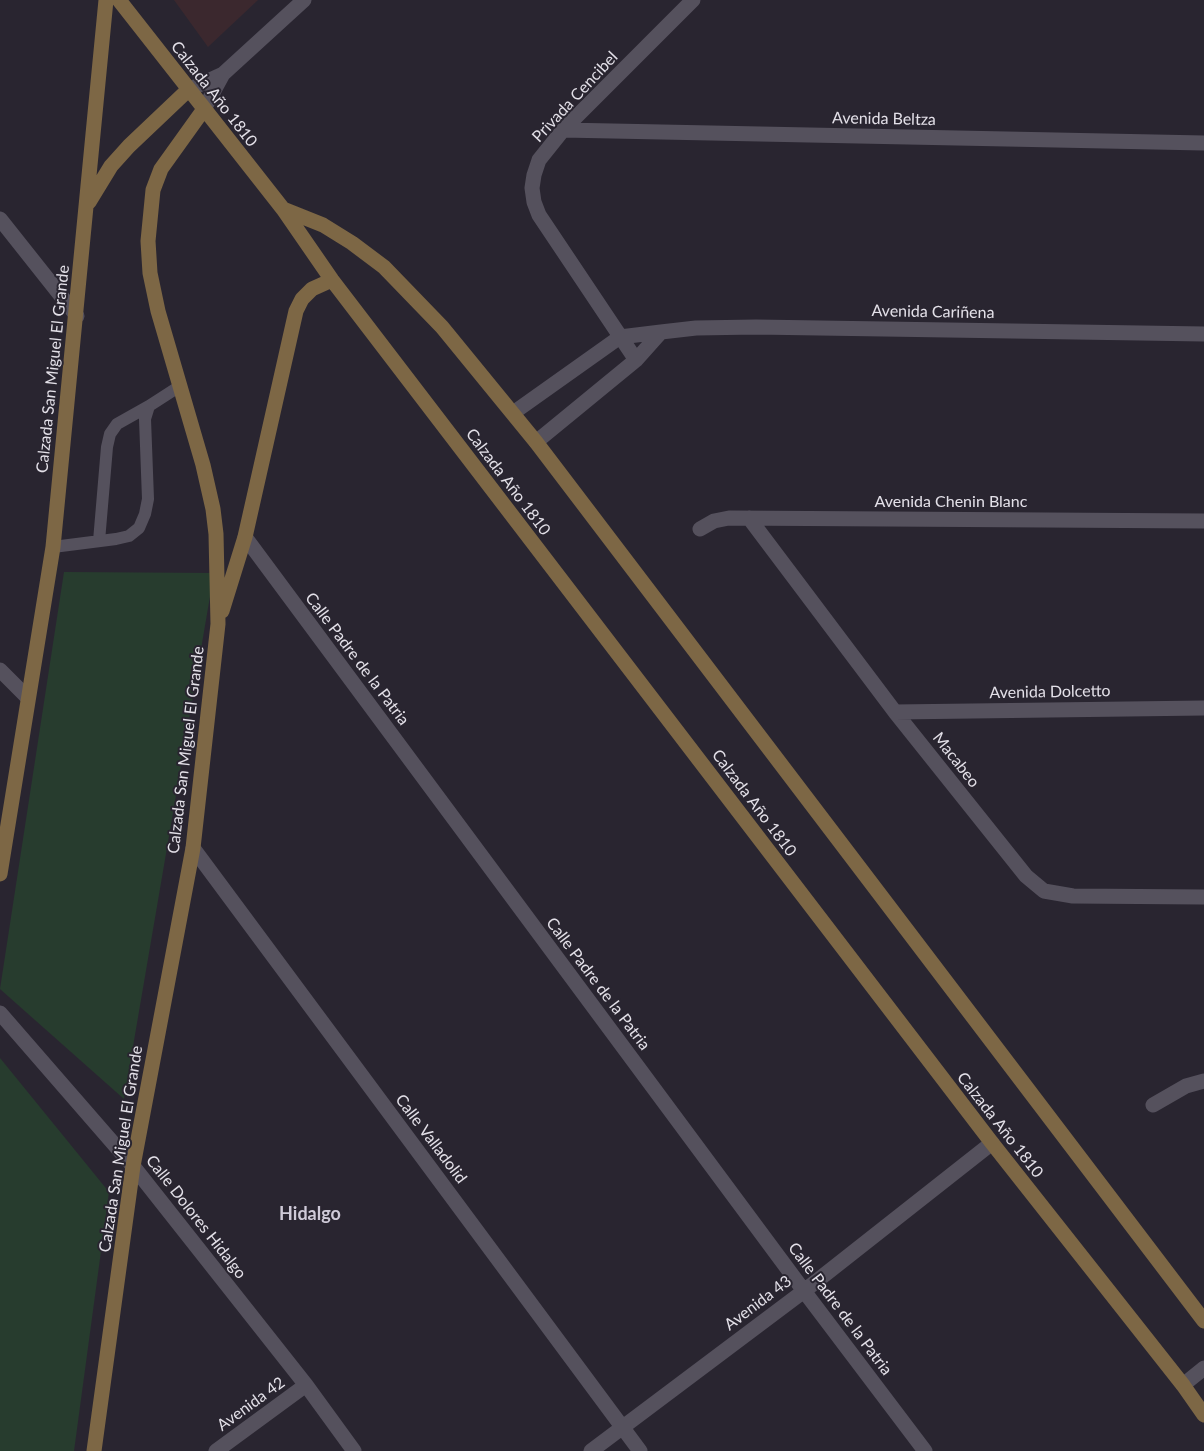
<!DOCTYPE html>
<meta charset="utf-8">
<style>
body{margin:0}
canvas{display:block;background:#292530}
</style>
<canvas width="1204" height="1451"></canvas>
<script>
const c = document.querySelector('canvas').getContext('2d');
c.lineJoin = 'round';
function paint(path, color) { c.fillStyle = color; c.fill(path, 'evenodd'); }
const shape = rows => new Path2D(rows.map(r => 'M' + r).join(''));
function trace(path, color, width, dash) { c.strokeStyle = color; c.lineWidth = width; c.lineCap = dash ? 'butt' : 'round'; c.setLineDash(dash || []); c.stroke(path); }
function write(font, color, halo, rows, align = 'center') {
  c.font = font + ' Lato,sans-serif'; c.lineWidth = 4; c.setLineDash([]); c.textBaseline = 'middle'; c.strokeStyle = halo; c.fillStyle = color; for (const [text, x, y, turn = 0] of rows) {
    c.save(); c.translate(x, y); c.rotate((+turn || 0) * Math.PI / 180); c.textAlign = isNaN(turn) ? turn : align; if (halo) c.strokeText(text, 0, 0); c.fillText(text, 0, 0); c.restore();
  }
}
paint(shape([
 [174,0,258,0,208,47]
]), '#3b282e');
paint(shape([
 [64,572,214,573,124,1099,0,989],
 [0,1058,109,1192,74,1451,0,1451]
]), '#273c2e');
trace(shape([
 [99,541,107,447,110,434,117,424,149,406],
 [53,547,116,539,129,536,139,528,145,514,148,499,145,419,149,406,180,386]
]), '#55515d', 12);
trace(shape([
 [188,90,223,74,304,0],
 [204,109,223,74],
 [563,130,1204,143],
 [0,219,77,316],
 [636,360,539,215,534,202,532,188,534,175,539,160,563,130,693,0],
 [513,413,620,337,661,332,696,328,756,327,1204,334],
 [536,442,636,360,661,332],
 [749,518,895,712,1026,876,1044,891,1073,896,1204,897],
 [700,529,714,521,729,518,1204,521],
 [245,537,804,1291,925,1451],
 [0,670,28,698],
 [895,712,1204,708],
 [193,848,640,1451],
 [0,1013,133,1166,306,1385,354,1451],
 [1153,1105,1186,1086,1204,1081],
 [1183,1385,1204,1368],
 [216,1451,306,1385],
 [591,1451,804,1291,992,1143]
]), '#55515d', 15);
trace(shape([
 [119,0,283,209,332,280,992,1143,1183,1385,1204,1415],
 [89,202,111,166,129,146,188,90],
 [283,209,323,225,352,243,384,267,442,327,536,442,1204,1321],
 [222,611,245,537,296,311,302,299,312,289,332,280],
 [0,874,53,547,106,0],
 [94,1451,133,1166,193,848,218,624,216,534,213,509,203,465,158,311,150,273,148,241,153,190,161,169,204,109]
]), '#7d6745', 15);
write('16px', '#e3e0e8', '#292530', [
 ["Calzada Año 1810",214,94,52],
 ["Privada Cencibel",575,97,-47],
 ["Avenida Beltza",884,119,1],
 ["Avenida Cariñena",933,312,1],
 ["Calzada San Miguel El Grande",53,369,-84],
 ["Calzada Año 1810",508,482,53],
 ["Avenida Chenin Blanc",951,502],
 ["Calle Padre de la Patria",357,659,53],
 ["Avenida Dolcetto",1050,692,-1],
 ["Calzada San Miguel El Grande",186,750,-83],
 ["Macabeo",956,760,52],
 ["Calzada Año 1810",754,803,53],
 ["Calle Padre de la Patria",598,984,53],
 ["Calzada Año 1810",1000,1125,52],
 ["Calle Valladolid",431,1139,53],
 ["Calzada San Miguel El Grande",121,1149,-81],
 ["Calle Dolores Hidalgo",196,1217,52],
 ["Avenida 43",758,1303,-37],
 ["Calle Padre de la Patria",840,1309,53],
 ["Avenida 42",251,1404,-36]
]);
write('bold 18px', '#cfcad8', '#292530', [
 ["Hidalgo",310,1214]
]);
</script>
